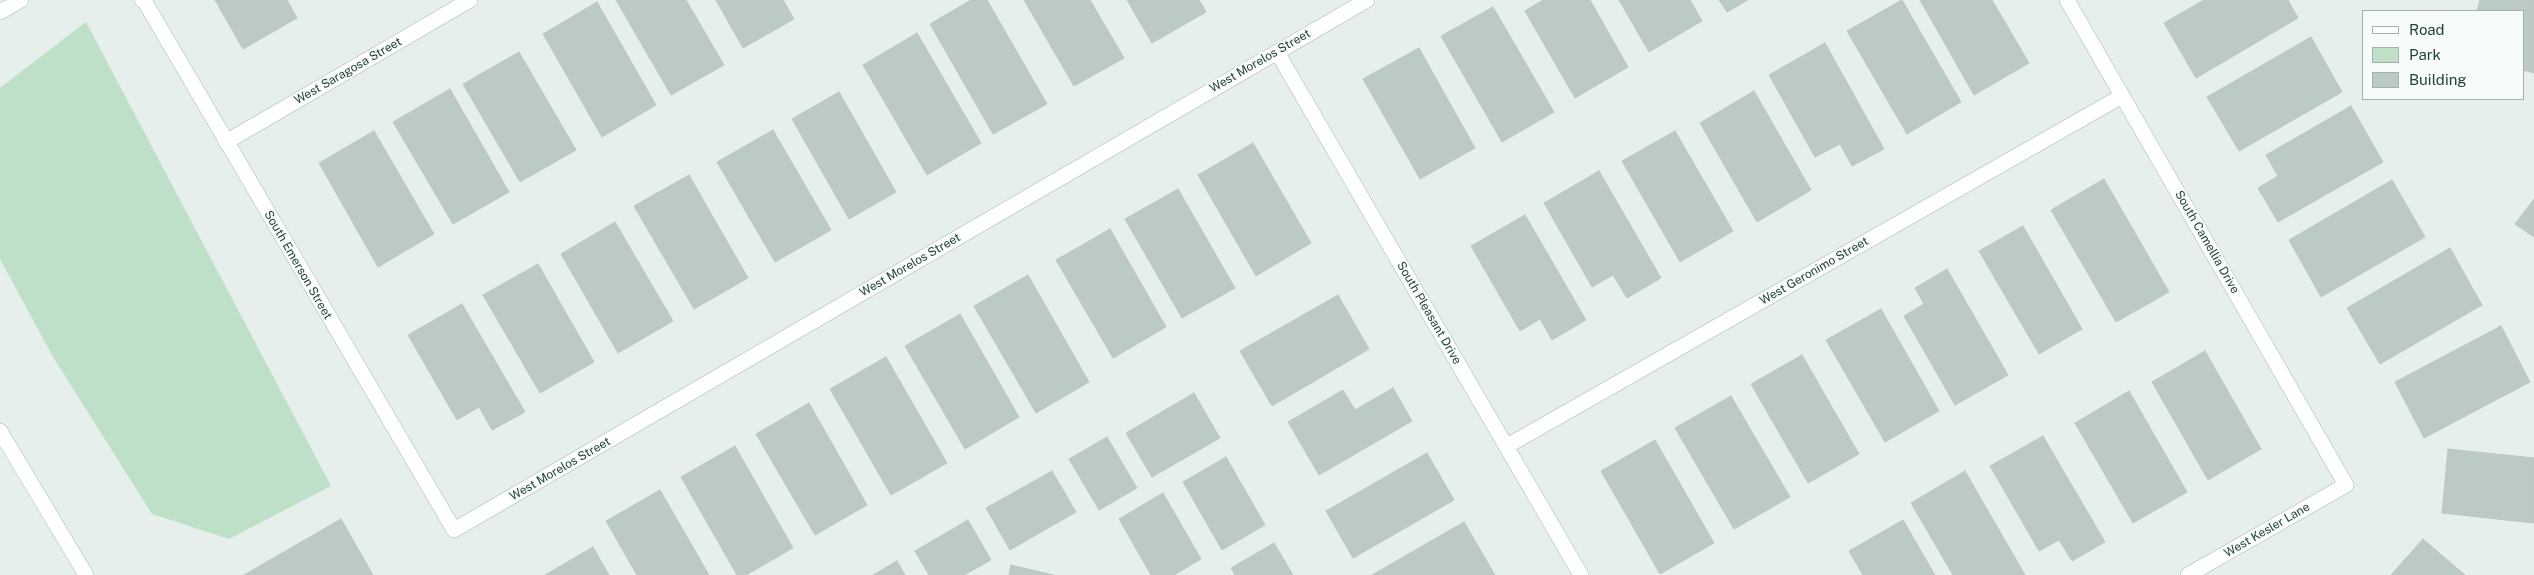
<!DOCTYPE html>
<style>
body{margin:0}
#map{position:relative;width:2534px;height:575px;overflow:hidden;background:#e6efeb;font-family:"Public Sans",sans-serif}
canvas{display:block}
.legend{position:absolute;left:2362px;top:10px;width:162px;height:90px;box-sizing:border-box;background:#f7fbf9;border:1px solid #a3b1ad;margin:0;padding:6px 9px;list-style:none;font-size:15px;color:#24423a}
.legend li{display:flex;align-items:center;gap:10px;height:25px}
.legend b{width:25px;border:1px solid #a3b1ad}
</style>
<div id="map">
<canvas width="2534" height="575"></canvas>
<ul class="legend">
<li><b style="height:6px;background:#fff"></b>Road</li>
<li><b style="height:14px;background:#bfe0c8"></b>Park</li>
<li><b style="height:14px;background:#bbcac4"></b>Building</li>
</ul>
</div>
<script>
const c = document.querySelector('canvas').getContext('2d');
c.lineJoin = 'round';
function paint(path, color) { c.fillStyle = color; c.fill(path, 'evenodd'); }
const shape = rows => new Path2D(rows.map(r => 'M' + r).join(''));
function trace(path, color, width, dash) { c.strokeStyle = color; c.lineWidth = width; c.lineCap = dash ? 'butt' : 'round'; c.setLineDash(dash || []); c.stroke(path); }
function write(font, color, halo, rows, align = 'center') {
  c.font = font + ' "Public Sans",sans-serif'; c.lineWidth = 4; c.setLineDash([]); c.textBaseline = 'middle'; c.strokeStyle = halo; c.fillStyle = color; for (const [text, x, y, turn = 0] of rows) {
    c.save(); c.translate(x, y); c.rotate((+turn || 0) * Math.PI / 180); c.textAlign = isNaN(turn) ? turn : align; if (halo) c.strokeText(text, 0, 0); c.fillText(text, 0, 0); c.restore();
  }
}
paint(shape([
 [86,22,331,486,229,539,152,514,53,357,0,259,0,88]
]), '#bfe0c8');
const building = shape([
 [215,0,287,0,297,18,243,49,215,0],
 [616,0,686,0,724,65,671,95,616,0],
 [716,0,783,0,794,19,743,48,716,0],
 [971,0,987,0,1047,104,993,134,930,24,971,0],
 [1024,0,1090,0,1124,58,1074,86,1024,0],
 [1127,0,1199,0,1206,12,1152,43,1127,0],
 [1543,0,1590,0,1628,67,1575,98,1525,11,1543,0],
 [1619,0,1690,0,1702,21,1649,52,1619,0],
 [1719,0,1748,0,1727,12,1719,0],
 [1902,0,1961,102,1907,134,1847,31,1902,0],
 [1920,0,1992,0,2029,63,1974,95,1920,0],
 [2204,0,2288,0,2298,18,2196,78,2164,23,2204,0],
 [2480,0,2534,0,2534,73,2523,70,2523,11,2477,11,2480,0],
 [597,2,656,105,602,137,543,34,597,2],
 [1493,7,1554,112,1502,142,1441,36,1493,7],
 [917,33,981,143,927,175,863,65,917,33],
 [2311,37,2342,92,2239,151,2207,97,2311,37],
 [1825,43,1884,149,1852,166,1840,144,1815,157,1769,75,1825,43],
 [1419,48,1475,148,1420,179,1363,79,1419,48],
 [519,52,576,150,520,182,463,84,519,52],
 [450,89,509,192,453,224,393,122,450,89],
 [1754,91,1811,190,1757,222,1700,123,1754,91],
 [839,92,896,192,849,219,792,119,839,92],
 [2351,106,2383,162,2278,222,2258,188,2278,176,2266,155,2351,106],
 [773,130,831,230,775,262,717,162,773,130],
 [374,131,434,234,378,267,319,163,374,131],
 [1675,131,1733,231,1680,262,1622,161,1675,131],
 [1253,143,1311,243,1256,276,1198,175,1253,143],
 [1599,171,1661,278,1627,298,1613,275,1592,287,1544,203,1599,171],
 [689,175,748,278,694,309,634,206,689,175],
 [2104,179,2169,292,2116,322,2051,210,2104,179],
 [2392,180,2425,237,2321,297,2289,240,2392,180],
 [1178,189,1235,288,1182,318,1125,219,1178,189],
 [2534,199,2534,237,2515,224,2534,199],
 [1525,215,1586,320,1552,340,1540,319,1520,331,1471,246,1525,215],
 [615,222,673,321,618,353,561,254,615,222],
 [2023,226,2082,329,2039,354,1979,251,2023,226],
 [1110,229,1166,327,1113,358,1056,260,1110,229],
 [2450,248,2482,305,2380,364,2347,308,2450,248],
 [538,264,594,362,540,393,483,295,538,264],
 [1947,269,2008,375,1955,405,1904,316,1924,304,1915,288,1947,269],
 [1028,275,1089,382,1036,413,974,306,1028,275],
 [1338,295,1369,349,1272,406,1240,351,1338,295],
 [462,304,525,412,492,430,479,407,457,420,408,335,462,304],
 [1881,309,1939,411,1885,442,1826,340,1881,309],
 [960,314,1019,417,965,449,905,346,960,314],
 [2501,326,2530,382,2424,438,2395,382,2501,326],
 [2205,351,2261,449,2208,480,2152,382,2205,351],
 [1802,355,1859,454,1808,483,1751,384,1802,355],
 [886,357,947,463,891,495,830,389,886,357],
 [1393,388,1412,421,1319,475,1288,422,1343,390,1355,410,1393,388],
 [2129,391,2187,492,2133,523,2075,423,2129,391],
 [1194,393,1220,438,1152,477,1126,433,1194,393],
 [1731,396,1790,497,1734,529,1675,428,1731,396],
 [809,403,867,505,815,535,756,434,809,403],
 [2043,436,2105,542,2072,561,2059,540,2039,551,1990,466,2043,436],
 [1107,437,1137,488,1099,510,1069,459,1107,437],
 [1655,440,1714,543,1660,574,1601,471,1655,440],
 [735,446,793,548,746,575,737,575,681,477,735,446],
 [2448,449,2534,458,2534,523,2442,513,2448,449],
 [1427,453,1454,500,1353,558,1326,511,1427,453],
 [1226,457,1265,525,1222,550,1183,482,1226,457],
 [1052,471,1076,512,1010,550,986,508,1052,471],
 [1965,471,2025,575,1953,575,1911,503,1965,471],
 [660,490,709,575,637,575,606,521,660,490],
 [1163,493,1201,559,1174,575,1151,575,1119,519,1163,493],
 [341,519,373,575,244,575,341,519],
 [968,520,991,560,964,575,929,575,915,551,968,520],
 [1903,520,1935,575,1863,575,1849,551,1903,520],
 [1464,522,1495,575,1372,575,1464,522],
 [2423,539,2465,575,2391,575,2423,539],
 [1274,543,1293,575,1235,575,1231,568,1274,543],
 [593,547,609,575,545,575,593,547],
 [897,561,905,575,873,575,897,561],
 [1011,565,1053,575,1009,575,1011,565]
]);
paint(building, '#bbcac4');
trace(building, '#b8c9c2', 1);
const street = shape([
 [142,0,145,2,454,530,1367,0],
 [2067,0,2346,485,2188,575],
 [0,12,21,0],
 [1277,52,1581,575],
 [226,142,470,0],
 [1507,446,2122,96]
]);
const secondary = shape([
 [0,431,86,575]
]);
trace(street, '#a8b8b2', 16);
trace(secondary, '#a4bbb3', 16);
trace(street, '#fff', 15);
trace(secondary, '#fff', 15);
write('12px', '#24423a', '#f7fbf9', [
 ["West Morelos Street",1260,61,-30],
 ["West Saragosa Street",348,71,-30],
 ["South Camellia Drive",2207,242,60],
 ["South Emerson Street",298,265,60],
 ["West Morelos Street",910,265,-30],
 ["West Geronimo Street",1814,271,-30],
 ["South Pleasant Drive",1429,313,60],
 ["West Morelos Street",560,469,-30],
 ["West Kesler Lane",2267,530,-30]
]);
</script>
